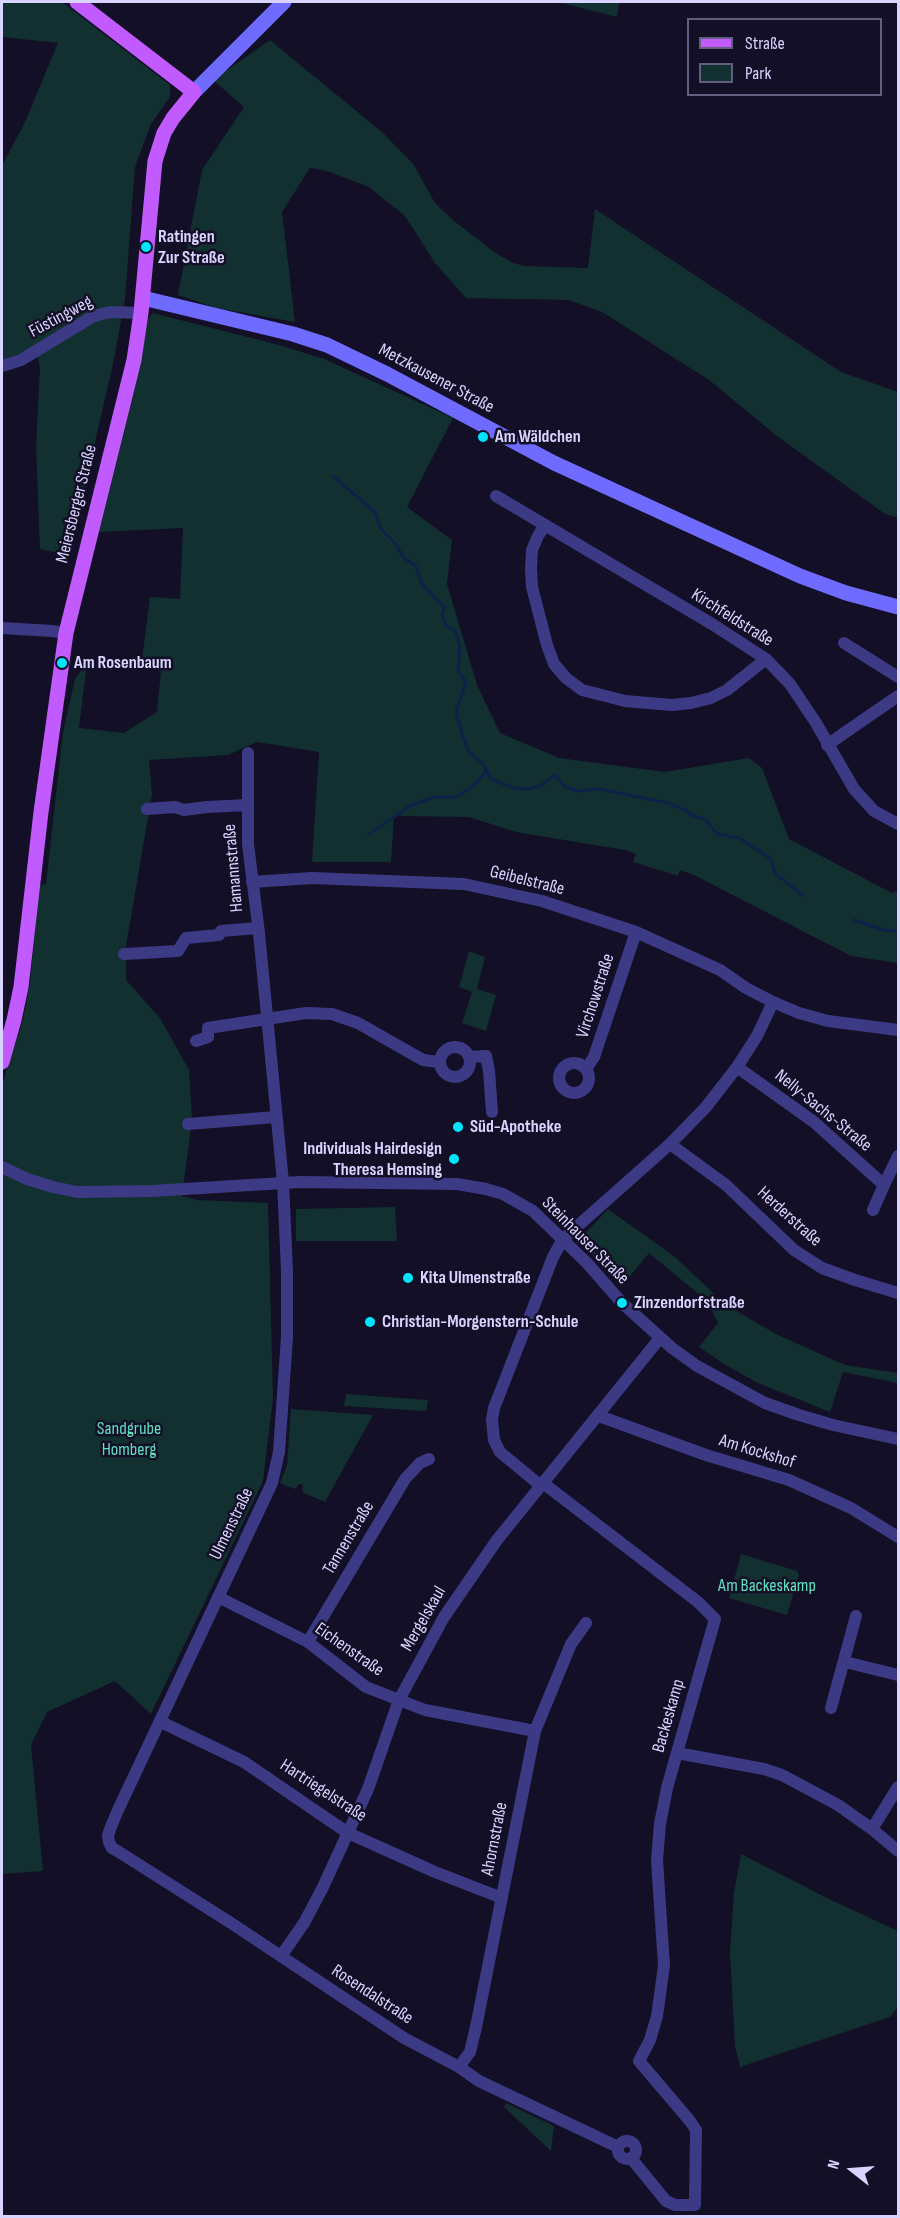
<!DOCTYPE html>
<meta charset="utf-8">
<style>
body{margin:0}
#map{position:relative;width:900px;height:2218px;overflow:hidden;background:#130f26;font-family:"Sofia Sans Condensed",sans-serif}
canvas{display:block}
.frame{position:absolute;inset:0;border:3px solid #d9d4ff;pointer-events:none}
.legend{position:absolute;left:687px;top:18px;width:195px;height:78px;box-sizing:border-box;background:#130f26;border:2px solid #625e7d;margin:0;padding:8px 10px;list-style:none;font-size:18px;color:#d9d4ff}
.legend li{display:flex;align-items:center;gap:12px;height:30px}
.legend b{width:30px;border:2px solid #625e7d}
.north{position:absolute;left:822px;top:2140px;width:60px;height:60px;-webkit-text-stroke:4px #130f26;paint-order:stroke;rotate:287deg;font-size:16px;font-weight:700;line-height:24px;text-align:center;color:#d9d4ff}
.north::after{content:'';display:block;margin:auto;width:21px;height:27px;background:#d9d4ff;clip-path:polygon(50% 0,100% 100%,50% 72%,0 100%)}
</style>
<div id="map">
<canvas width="900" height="2218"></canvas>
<div class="frame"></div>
<ul class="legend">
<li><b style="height:8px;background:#c25bff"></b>Straße</li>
<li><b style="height:16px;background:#12302f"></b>Park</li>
</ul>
<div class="north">N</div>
</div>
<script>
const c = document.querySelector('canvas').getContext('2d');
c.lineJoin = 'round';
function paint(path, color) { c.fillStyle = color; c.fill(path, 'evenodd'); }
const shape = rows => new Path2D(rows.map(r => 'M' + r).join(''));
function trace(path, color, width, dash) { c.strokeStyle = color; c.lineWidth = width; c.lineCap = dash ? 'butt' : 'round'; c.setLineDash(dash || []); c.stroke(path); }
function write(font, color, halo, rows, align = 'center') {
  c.font = font + ' "Sofia Sans Condensed",sans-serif'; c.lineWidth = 5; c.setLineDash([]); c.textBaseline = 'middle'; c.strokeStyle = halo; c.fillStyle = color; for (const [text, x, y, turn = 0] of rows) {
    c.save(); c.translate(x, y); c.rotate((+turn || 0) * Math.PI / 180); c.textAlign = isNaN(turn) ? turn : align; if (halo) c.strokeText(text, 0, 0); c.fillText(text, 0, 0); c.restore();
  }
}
paint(shape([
 [2,2,62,2,170,85,170,97,151,124,135,167,125,299,113,364,69,555,40,549,36,447,40,368,36,348,2,360,2,166,25,122,58,43,2,37],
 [558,2,619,2,617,17],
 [270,40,383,133,414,165,435,203,454,221,497,254,513,263,525,266,588,268,595,209,841,372,898,392,898,518,885,514,777,436,709,380,602,312,569,300,466,298,435,263,405,216,369,187,327,171,310,168,282,212,295,322,217,308,178,295,202,170,244,107,213,80],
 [153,313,279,345,324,359,453,418,407,507,452,540,447,584,477,685,500,733,559,758,665,772,749,758,762,768,789,839,892,893,898,891,898,963,851,956,694,875,680,870,678,876,633,862,636,854,625,850,516,832,469,817,394,816,391,862,312,862,319,752,257,742,228,755,149,760,152,794,126,946,126,980,160,1018,189,1070,192,1120,182,1196,197,1200,268,1203,273,1398,263,1481,151,1714,115,1681,47,1712,31,1745,43,1871,2,1874,2,1084,23,1020,30,983,39,886,46,884,63,732,75,679,87,662,79,728,124,733,157,712,161,671,141,668,150,597,180,599,183,528,98,532,148,319],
 [469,951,485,957,477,989,496,995,486,1031,462,1023,472,992,459,987],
 [395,1207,397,1241,296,1241,296,1209],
 [608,1209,675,1257,726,1305,778,1335,845,1365,898,1373,898,1383,843,1372,830,1412,758,1383,724,1364,699,1347,718,1323,707,1301,649,1253,622,1286,579,1240],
 [346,1394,428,1400,426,1411,344,1406],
 [291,1409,373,1415,325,1502,302,1492,303,1485,299,1484,295,1489,280,1483,287,1465],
 [741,1554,797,1571,799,1575,787,1615,729,1598],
 [741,1854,831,1900,898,1931,898,2007,890,2017,740,2067,735,2046,730,1953,734,1892],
 [506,2103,554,2126,551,2151,504,2107]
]), '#12302f');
trace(shape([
 [333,476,375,512,381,529,395,543,404,558,415,565,422,584,444,607,442,616,446,626,455,631,460,647,458,670,466,682,456,712,464,740,469,752,483,764,491,779,513,788,529,789,540,786,555,775,564,786,577,791,599,789,668,803,687,811,690,815,705,819,717,834,739,838,770,858,776,874,804,896],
 [369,834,410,806,434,797,456,797,474,786,487,770],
 [854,920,884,930,898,931]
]), '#0c2248', 3);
trace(shape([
 [2,366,21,360,92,317,102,314,110,312,141,313],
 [496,496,712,624,766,659,790,684,816,723,854,789,874,811,898,824],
 [545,525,538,536,532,550,531,569,532,587,547,645,554,664,566,678,582,690,625,701,672,705,691,703,711,698,727,690,766,659],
 [2,628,52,631,66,633],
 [844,643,898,677],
 [827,745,898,696],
 [248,753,248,844,259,933,283,1182,287,1271,287,1337,279,1452,272,1483,118,1810,110,1829,108,1836,109,1842,112,1848,119,1852,231,1923,404,2038,459,2067,479,2081,618,2147],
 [147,809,175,807,184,810,207,807,247,805],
 [252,882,312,878,464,884,542,901,636,932,720,970,746,988,773,1002,799,1013,828,1021,898,1030],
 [124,954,178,951,186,938,219,935,221,931,257,928],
 [196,1041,208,1037,208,1028,306,1013,332,1014,358,1023,423,1060,439,1062],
 '440 1062a15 15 0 1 1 30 0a15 15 0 1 1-30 0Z',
 [469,1057,486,1056,489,1071,492,1112],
 '559 1078a15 15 0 1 1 30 0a15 15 0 1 1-30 0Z',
 [737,1067,814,1122,884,1185,898,1156],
 [586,1069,594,1057,636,932],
 [188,1124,276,1117],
 [670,1144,726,1185,794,1250,822,1268,855,1280,898,1293],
 [2,1167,27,1179,53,1187,77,1192,152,1191,300,1182,457,1184,486,1189,503,1194,533,1211,587,1263,622,1303,672,1348,697,1366,765,1403,799,1415,833,1425,898,1439],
 [873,1210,884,1185],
 [599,1416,706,1455,789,1480,851,1508,898,1537],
 [543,1483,698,1602,715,1619,667,1788,660,1824,657,1860,664,1966,657,2016,650,2040,639,2061,690,2121,696,2130,695,2205,675,2205,666,2201,631,2158],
 [541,1486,500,1452,494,1440,492,1420,494,1408,553,1257,563,1239,670,1144,706,1107,737,1067,757,1036,773,1002],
 [218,1597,308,1642,366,1687,425,1710,535,1731],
 [308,1642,405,1479,420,1463,429,1459],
 [845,1662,898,1675],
 [831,1708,856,1616],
 [161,1722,244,1762,348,1833,435,1872,502,1898],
 [677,1753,764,1769,782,1775,838,1805,872,1829,898,1851],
 [872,1829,898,1787],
 [281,1956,304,1923,323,1887,368,1789,399,1700,444,1617,497,1540,660,1338],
 [459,2067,470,2052,476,2027,535,1731,571,1644,586,1623],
 '618 2150a9 9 0 1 1 18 0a9 9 0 1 1-18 0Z'
]), '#3d3a85', 12);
trace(shape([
 [194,92,284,2],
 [143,298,293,334,327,345,387,374,554,463,800,576,846,593,898,607]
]), '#6f6bff', 15);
trace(shape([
 [2,1062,14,1020,21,987,41,812,66,633,134,360,141,313,155,161,164,133,173,118,194,92,77,2]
]), '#c25bff', 15);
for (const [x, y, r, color] of [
 [146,247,6,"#00e5ff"],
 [483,437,6,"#00e5ff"],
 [62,663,6,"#00e5ff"],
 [458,1127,6,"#00e5ff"],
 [454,1159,6,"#00e5ff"],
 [408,1278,6,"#00e5ff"],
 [622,1303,6,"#00e5ff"],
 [370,1322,6,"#00e5ff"]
]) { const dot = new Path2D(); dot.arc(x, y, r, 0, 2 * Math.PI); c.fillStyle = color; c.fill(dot); trace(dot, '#130f26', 2); }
write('bold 18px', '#d9d4ff', '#130f26', [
 ["Ratingen",158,237],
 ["Zur Straße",158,258],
 ["Am Wäldchen",495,437],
 ["Am Rosenbaum",74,663],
 ["Süd-Apotheke",470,1127],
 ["Individuals Hairdesign",442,1149,"right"],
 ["Theresa Hemsing",442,1170,"right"],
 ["Kita Ulmenstraße",420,1278],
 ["Zinzendorfstraße",634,1303],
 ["Christian-Morgenstern-Schule",382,1322]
], 'left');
write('18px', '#d9d4ff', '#130f26', [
 ["Füstingweg",61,317,-28],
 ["Metzkausener Straße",436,379,28],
 ["Meiersberger Straße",77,504,-76],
 ["Kirchfeldstraße",732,618,32],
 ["Hamannstraße",234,868,-95],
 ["Geibelstraße",527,881,14],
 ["Virchowstraße",596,996,-72],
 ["Nelly-Sachs-Straße",823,1111,39],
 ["Herderstraße",789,1217,42],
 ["Steinhauser Straße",585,1241,45],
 ["Am Kockshof",757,1452,17],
 ["Ulmenstraße",232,1524,-64],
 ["Tannenstraße",349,1538,-59],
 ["Mergelskaul",424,1619,-60],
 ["Eichenstraße",349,1650,35],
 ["Backeskamp",669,1716,-74],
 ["Hartriegelstraße",323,1791,33],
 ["Ahornstraße",495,1839,-79],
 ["Rosendalstraße",372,1995,33]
]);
write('18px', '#5fe0c0', '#130f26', [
 ["Sandgrube",129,1429],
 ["Homberg",129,1450],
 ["Am Backeskamp",767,1586]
]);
</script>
